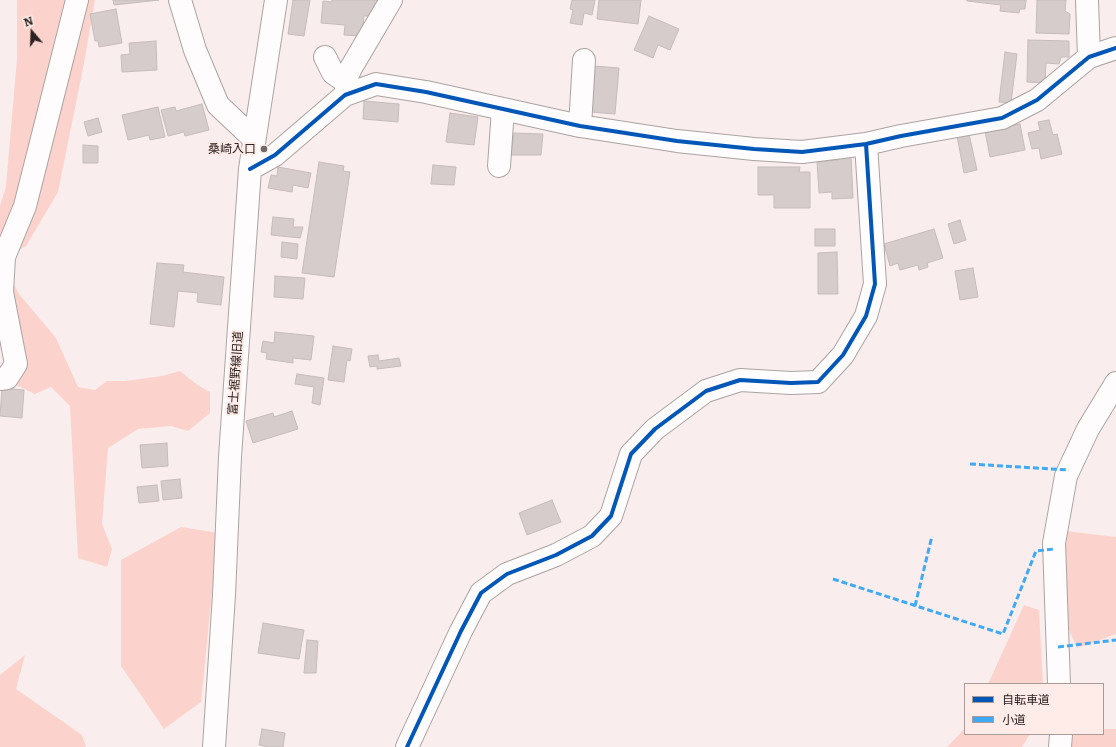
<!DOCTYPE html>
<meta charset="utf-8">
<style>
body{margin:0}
#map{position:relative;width:1116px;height:747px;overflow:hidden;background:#f9eeed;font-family:Literata,"Noto Sans JP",serif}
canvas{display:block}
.legend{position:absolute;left:964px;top:683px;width:140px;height:52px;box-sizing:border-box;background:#ffebe7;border:1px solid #aa9b98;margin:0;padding:5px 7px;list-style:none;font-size:12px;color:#2a2321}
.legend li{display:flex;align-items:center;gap:8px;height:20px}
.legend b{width:20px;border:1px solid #aa9b98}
.north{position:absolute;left:12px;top:12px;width:40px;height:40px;-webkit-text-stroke:3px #ffebe7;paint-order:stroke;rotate:341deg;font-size:11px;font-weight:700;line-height:16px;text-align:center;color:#2a2321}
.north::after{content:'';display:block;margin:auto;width:14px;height:18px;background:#2a2321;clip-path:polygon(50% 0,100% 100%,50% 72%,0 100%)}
</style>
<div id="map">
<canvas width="1116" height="747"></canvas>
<ul class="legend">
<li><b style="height:5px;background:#0057b8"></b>自転車道</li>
<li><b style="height:5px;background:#3fa9f5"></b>小道</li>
</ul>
<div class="north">N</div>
</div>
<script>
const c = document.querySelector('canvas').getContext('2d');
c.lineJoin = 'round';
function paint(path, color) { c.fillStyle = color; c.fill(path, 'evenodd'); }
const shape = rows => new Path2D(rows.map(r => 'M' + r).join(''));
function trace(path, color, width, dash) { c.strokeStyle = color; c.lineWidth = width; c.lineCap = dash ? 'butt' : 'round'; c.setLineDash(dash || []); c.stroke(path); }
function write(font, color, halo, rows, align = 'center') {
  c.font = font + ' Literata,"Noto Sans JP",serif'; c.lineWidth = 4; c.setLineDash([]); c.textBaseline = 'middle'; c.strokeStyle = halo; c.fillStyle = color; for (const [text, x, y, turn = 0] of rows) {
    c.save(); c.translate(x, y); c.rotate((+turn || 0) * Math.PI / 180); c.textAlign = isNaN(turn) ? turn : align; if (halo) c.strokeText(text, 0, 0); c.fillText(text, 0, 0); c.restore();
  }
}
paint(shape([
 [17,0,95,0,84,63,58,192,26,246,1,260,19,294,56,338,78,387,95,390,107,381,125,381,162,376,180,371,196,384,210,392,210,413,188,431,171,426,138,429,108,448,102,524,112,549,107,567,78,558,70,406,51,387,35,394,3,379,7,362,0,332,0,206,6,186,17,58],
 [181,527,218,533,201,702,164,729,121,666,121,560],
 [1066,531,1116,537,1116,634,1077,648,1061,612],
 [1024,605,1039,610,1043,684,988,684],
 [25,655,16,689,82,735,86,747,0,747,0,675],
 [965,728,965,734,1030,734,1022,747,947,747],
 [1103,729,1116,729,1116,747,1052,747,1059,734,1103,734]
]), '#fcd3cc');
const building = shape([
 [113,0,159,0,114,5,113,0],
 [293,0,310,0,304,36,288,34,293,0],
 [332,0,382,0,373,16,364,16,362,36,344,35,345,25,321,23,323,1,332,2,332,0],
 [572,0,595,0,592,15,584,13,582,25,570,23,573,10,570,9,572,0],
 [599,0,641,0,638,24,597,19,599,0],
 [967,0,1026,0,1025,9,1020,9,1019,13,1000,11,1001,5,967,1,967,0],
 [1037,0,1066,0,1065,11,1070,14,1069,34,1036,33,1037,0],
 [116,9,122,43,99,47,98,41,95,41,90,14,116,9],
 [649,16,679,29,670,50,658,45,653,58,634,50,649,16],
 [1028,40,1069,41,1069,57,1061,57,1059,64,1046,63,1045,83,1027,82,1028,40],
 [156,41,157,70,122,72,121,55,130,54,129,43,156,41],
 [1005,52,1017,54,1011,103,999,102,1005,52],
 [594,66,619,68,615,114,590,112,594,66],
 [364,101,399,104,398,122,363,119,364,101],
 [202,104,209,130,185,136,184,132,168,136,161,110,175,107,176,111,202,104],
 [158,107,165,137,150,140,149,135,128,140,122,115,158,107],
 [450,113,478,117,474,145,446,142,450,113],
 [98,118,102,132,88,136,84,122,98,118],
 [1049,120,1053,135,1057,134,1062,154,1041,159,1039,148,1032,149,1028,133,1040,130,1038,122,1049,120],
 [1020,124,1025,150,990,157,985,131,1020,124],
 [514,133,543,134,541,155,511,155,514,133],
 [969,134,977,170,964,173,957,136,969,134],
 [83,145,98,146,98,163,83,163,83,145],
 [851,155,853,198,832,199,832,192,819,193,817,162,838,160,838,156,851,155],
 [319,162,344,166,343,171,350,172,334,277,302,273,319,162],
 [433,165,456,167,454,185,431,184,433,165],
 [278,167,311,173,308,188,293,185,292,192,268,188,271,175,277,176,278,167],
 [758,167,800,167,799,172,810,172,810,208,774,208,774,195,758,195,758,167],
 [273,217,294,219,293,227,303,227,300,238,271,235,273,217],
 [960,220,966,240,954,244,948,224,960,220],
 [815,229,835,229,835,246,815,246,815,229],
 [934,229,943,258,927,263,928,267,919,270,918,265,900,270,898,263,890,266,884,244,934,229],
 [282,242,298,244,297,259,281,257,282,242],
 [837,252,838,294,818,294,818,253,837,252],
 [157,263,184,265,183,272,224,277,221,305,197,302,198,293,178,291,174,327,150,324,157,263],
 [973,268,978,297,960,300,955,271,973,268],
 [275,276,305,278,303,299,274,297,275,276],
 [275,332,314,336,311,360,293,358,293,363,266,359,267,353,261,352,263,341,274,343,275,332],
 [333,346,352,349,350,361,347,360,344,382,328,380,333,346],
 [378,355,379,361,399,358,401,366,377,369,377,366,370,367,368,356,378,355],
 [297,374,324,378,320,405,312,403,314,387,295,384,297,374],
 [2,388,24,390,22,418,0,416,2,388],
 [292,411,298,429,253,443,246,421,273,413,274,417,292,411],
 [167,443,168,466,142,468,140,445,167,443],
 [180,479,182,498,163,500,161,481,180,479],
 [157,485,159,501,139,503,137,487,157,485],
 [552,500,561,522,527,535,519,513,552,500],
 [263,623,304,630,299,659,258,653,263,623],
 [307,640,318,641,316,673,304,673,307,640],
 [262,729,285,733,283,747,269,747,259,745,262,729]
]);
paint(building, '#d5cccb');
trace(building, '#c5bcbb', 1);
const minor = shape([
 [180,0,195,50,218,105,254,139],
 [1087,0,1089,57],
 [325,57,333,73,345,81],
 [347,94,345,81,351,68,391,0],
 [580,126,584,60],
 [499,166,503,109],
 [250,169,275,155,345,95,376,84,426,92,580,126,677,141,754,149,802,152,866,144,901,136,1002,118,1037,100,1089,57,1116,48],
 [0,379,7,378,16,364,2,292,4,257,25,206,77,0],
 [1059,684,1054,543,1066,476,1088,429,1116,383],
 [214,747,224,595,230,457,250,169,276,0],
 [407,747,461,631,481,593,507,574,556,555,592,536,611,516,631,454,655,429,706,391,740,380,791,383,818,382,843,355,866,316,875,284,866,144],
 [1060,747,1061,734]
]);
trace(minor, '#aba3a2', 24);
trace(minor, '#fefcfc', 22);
trace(shape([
 [970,464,1069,470],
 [833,579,1003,634,1036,551,1054,549],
 [915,606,932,536],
 [1058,647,1116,640]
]), '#3fa9f5', 3, [6, 3]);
trace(shape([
 [250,169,275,155,345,95,376,84,426,92,580,126,677,141,754,149,802,152,866,144,901,136,1002,118,1037,100,1089,57,1116,48],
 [407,747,461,631,481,593,507,574,556,555,592,536,611,516,631,454,655,429,706,391,740,380,791,383,818,382,843,355,866,316,875,284,866,144]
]), '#0057b8', 4);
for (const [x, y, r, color] of [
 [264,149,4,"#726a68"]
]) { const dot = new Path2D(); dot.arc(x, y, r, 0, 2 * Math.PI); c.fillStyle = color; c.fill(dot); trace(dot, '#ffebe7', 1.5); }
write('12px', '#2a2321', '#ffebe7', [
 ["桑崎入口",256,149]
], 'right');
write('12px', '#2a2321', '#ffebe7', [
 ["富士裾野線旧道",236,373,-86]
]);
</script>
